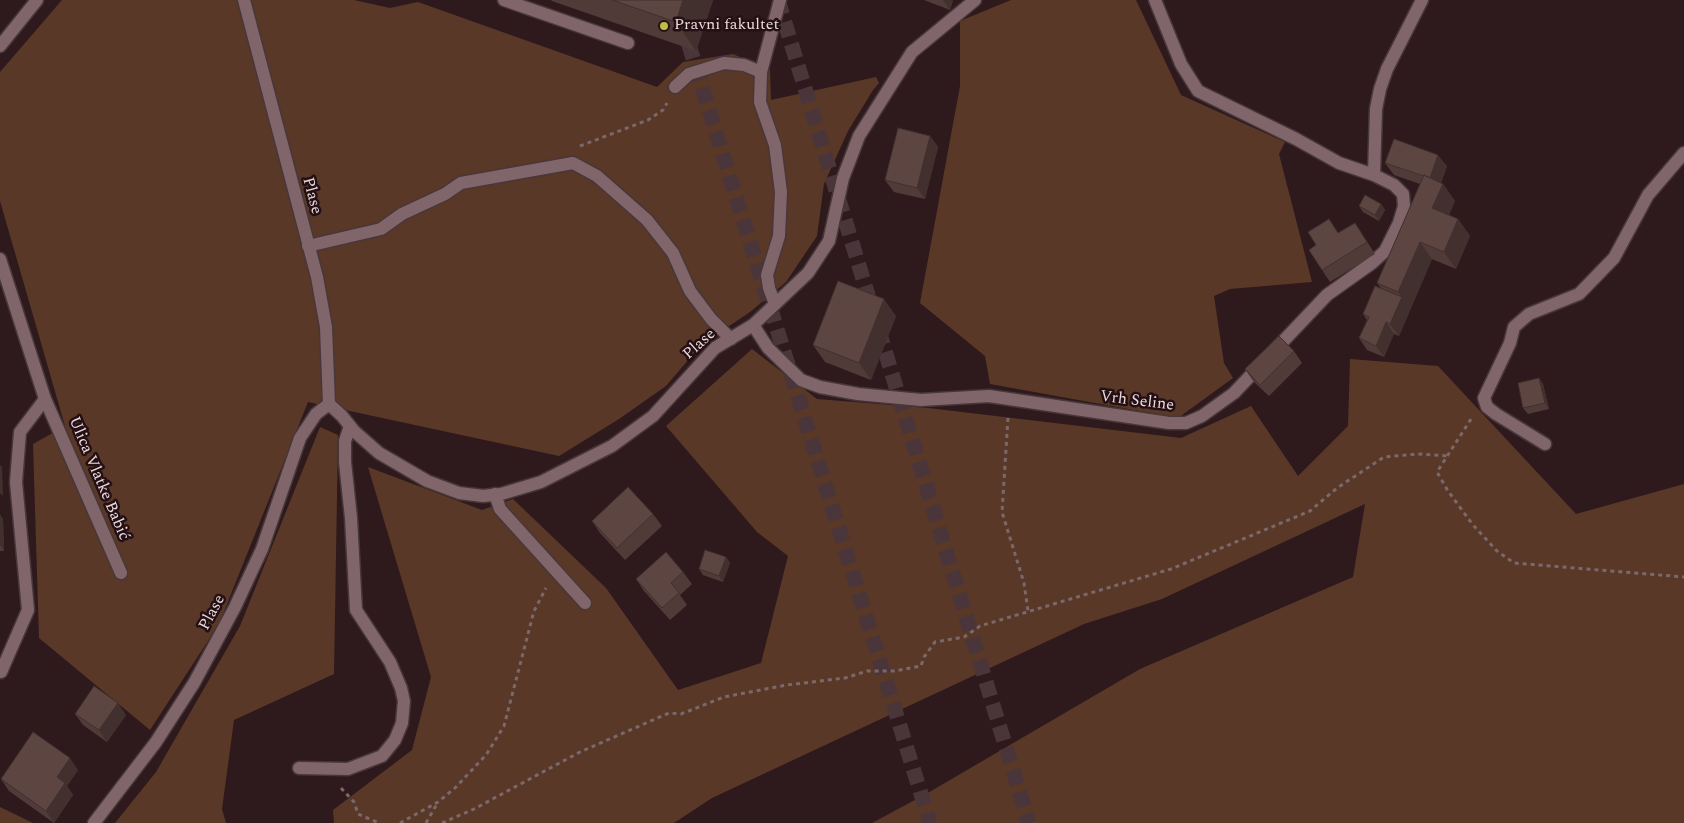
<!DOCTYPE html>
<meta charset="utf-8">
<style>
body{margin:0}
canvas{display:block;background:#2e191d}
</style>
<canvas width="1684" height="823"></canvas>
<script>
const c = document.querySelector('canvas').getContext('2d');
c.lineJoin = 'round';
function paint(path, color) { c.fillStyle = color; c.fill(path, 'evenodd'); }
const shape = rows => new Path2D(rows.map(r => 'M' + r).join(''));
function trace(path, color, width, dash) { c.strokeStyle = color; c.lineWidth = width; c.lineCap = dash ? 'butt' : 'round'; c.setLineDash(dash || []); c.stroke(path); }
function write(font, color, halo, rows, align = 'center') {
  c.font = font + ' Spectral,serif'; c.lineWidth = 5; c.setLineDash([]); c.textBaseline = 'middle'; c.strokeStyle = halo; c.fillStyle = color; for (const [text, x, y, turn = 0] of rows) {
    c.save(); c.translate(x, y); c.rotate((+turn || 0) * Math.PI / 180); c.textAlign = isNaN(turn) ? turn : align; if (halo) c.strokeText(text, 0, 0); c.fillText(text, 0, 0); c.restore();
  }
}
paint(shape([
 [62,0,354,0,390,8,418,2,657,87,683,62,733,54,770,70,771,100,876,77,879,83,873,90,848,131,824,184,817,236,786,282,750,312,701,345,666,386,619,419,559,456,308,402,219,624,150,730,39,638,33,444,65,426,0,201,0,72],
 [1011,0,1136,0,1181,95,1285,142,1279,154,1312,282,1230,289,1214,296,1224,363,1233,378,1178,418,990,384,985,356,920,303,960,86,960,21],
 [752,349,817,399,928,408,1181,438,1251,406,1298,476,1348,426,1350,359,1438,366,1576,514,1684,484,1684,823,872,823,926,794,1140,669,1353,577,1365,504,1162,599,1084,624,712,798,674,823,334,823,333,810,412,750,431,677,368,467,482,510,513,499,606,588,678,690,761,663,788,556,757,532,666,426],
 [320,427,338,435,334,674,234,720,222,809,226,823,115,823,156,772,240,626],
 [0,807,33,823,0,823]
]), '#593827');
trace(shape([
 [675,0,930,823],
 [778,0,1029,823]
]), '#4a363a', 15, [15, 8]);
const lane = shape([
 [504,0,628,43],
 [675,87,689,74,724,63,744,65,761,72],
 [308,246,381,229,402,214,445,194,461,183,573,163,597,176,647,220,673,253,690,291,711,319,731,339],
 [775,304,769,288,767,275,779,236,781,192,775,145,760,102,761,72,780,0],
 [1545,444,1496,414,1487,407,1484,398,1510,343,1514,327,1529,314,1579,294,1614,258,1648,195,1684,153],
 [495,494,500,509,585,603],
 [1,672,28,610,16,482,20,432,45,399],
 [299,768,348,769,382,756,395,740,402,723,404,701,401,688,390,662,356,610,351,518,345,462,345,441,350,426]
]);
const street = shape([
 [0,46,37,0],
 [1374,175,1376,109,1380,89,1387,69,1422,0],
 [0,259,45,399,121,573],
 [753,325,768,348,801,380,820,387,858,394,921,400,989,396,1169,423,1186,423,1202,416,1234,393,1327,295,1372,263,1385,251,1399,223,1404,206,1403,194,1394,185,1374,175,1339,163,1296,139,1198,91,1181,64,1155,0],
 [329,404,342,416,354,431,379,453,427,481,459,493,483,496,501,494,541,482,612,446,653,416,715,348,753,325,808,273,829,241,843,178,859,136,912,52,975,0],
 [94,823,156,742,194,683,235,607,262,549,300,438,316,414,329,404,326,327,317,277,244,0]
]);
trace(lane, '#48373a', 15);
trace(street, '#48373a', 15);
trace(shape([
 [580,146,648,120,663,110,667,103],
 [1008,418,1002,512,1024,583,1028,611],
 [1471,419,1437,472,1448,491,1473,525,1497,551,1514,563,1684,577],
 [341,788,354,802,358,814,379,823],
 [400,823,438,802,455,788,486,755,504,726,534,611,546,588],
 [426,823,438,802],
 [442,823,474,809,580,752,669,713,681,714,724,697,787,685,845,678,867,671,895,671,921,666,924,657,935,642,964,637,980,626,1171,569,1310,511,1337,488,1384,457,1418,454,1448,456]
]), '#7b686b', 3, [4, 4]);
trace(lane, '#80666a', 12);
trace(street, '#80666a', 12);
paint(shape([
 [551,0,713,0,696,51,552,1],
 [924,0,953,0,950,10],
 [930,136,938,147,925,199,894,192,885,180],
 [1385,163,1447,166,1441,183,1443,184,1455,201,1449,215,1458,219,1470,236,1456,269,1432,259,1399,336,1394,334,1384,357,1367,350,1359,338,1367,320,1363,314,1381,288,1377,283,1420,184,1394,175],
 [1381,204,1385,210,1379,221,1363,212,1359,206],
 [1355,223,1375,254,1330,282,1322,270,1316,245],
 [896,316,871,380,825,362,813,345],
 [1294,351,1302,363,1269,396,1253,381,1245,369],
 [1539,378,1543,384,1549,409,1528,414,1523,408],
 [653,514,662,526,625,560,600,533,592,521],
 [0,515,3,519,4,551,0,551],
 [726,557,730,563,723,582,703,575,699,569],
 [683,572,692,584,680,595,687,605,670,620,644,591,636,579],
 [75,714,126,715,107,742,83,725],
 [78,770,67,786,73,795,54,823,9,791,1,779]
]), '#503b39');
paint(shape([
 [683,0,713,0,696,51,676,22],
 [943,0,953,0,950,10],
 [930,136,938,147,925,199,917,188],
 [1438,155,1447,166,1438,191,1430,179],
 [1443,184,1455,201,1444,225,1432,208],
 [1381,204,1385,210,1379,221,1375,215],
 [1458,219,1470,236,1456,269,1444,252],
 [1420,242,1432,259,1399,336,1390,324,1402,297,1398,292],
 [884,299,896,316,871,380,859,363],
 [1386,322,1394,334,1384,357,1376,346],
 [1539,378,1543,384,1549,409,1545,403],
 [0,465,2,467,3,496,0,493],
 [0,515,3,519,4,551,0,545],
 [726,557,730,563,723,582,719,576],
 [118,703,126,715,107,742,99,730],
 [70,758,78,770,67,786,73,795,54,823,46,811,57,777]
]), '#41302e');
const building = shape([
 [612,0,683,0,676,22,612,0],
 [898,128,930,136,917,188,885,180,898,128],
 [1394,139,1438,155,1430,178,1424,175,1424,176,1385,163,1394,139],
 [1424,175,1443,184,1432,208,1458,219,1444,252,1420,242,1398,292,1377,283,1424,175],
 [1365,195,1381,204,1375,215,1359,206,1365,195],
 [1329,219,1338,233,1355,223,1367,242,1322,270,1309,250,1316,245,1308,232,1329,219],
 [838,281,884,299,859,363,813,345,838,281],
 [1375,286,1402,297,1390,324,1386,322,1376,346,1359,338,1369,317,1363,314,1375,286],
 [1279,336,1294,351,1260,385,1245,369,1279,336],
 [1539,378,1545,403,1523,408,1518,383,1539,378],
 [628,487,653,514,617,548,592,521,628,487],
 [705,550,726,557,719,576,699,569,705,550],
 [666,552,683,572,671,583,679,593,662,608,636,579,666,552],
 [94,686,118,703,99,730,75,714,94,686],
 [33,732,70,758,57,777,65,783,46,811,1,779,33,732]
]);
paint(building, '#5d4542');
trace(building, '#41302e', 1);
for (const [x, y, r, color] of [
 [664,26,5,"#bcbf44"]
]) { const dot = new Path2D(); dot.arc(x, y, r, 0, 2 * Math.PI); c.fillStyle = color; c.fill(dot); trace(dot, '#241014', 2); }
write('16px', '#e9dadc', '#241014', [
 ["Pravni fakultet",674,26]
], 'left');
write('16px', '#e9dadc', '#241014', [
 ["Plase",311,196,75],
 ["Plase",700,345,-42],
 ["Vrh Seline",1137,402,7],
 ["Ulica Vlatke Babić",98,479,67],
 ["Plase",213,613,-62]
]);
</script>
